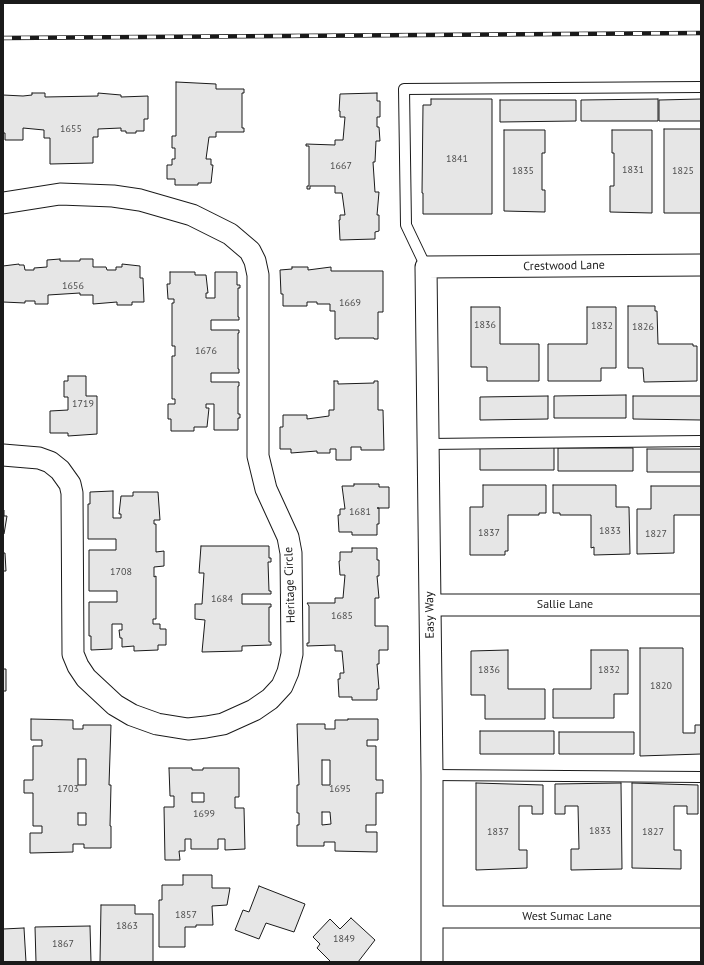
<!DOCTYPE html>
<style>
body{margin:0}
#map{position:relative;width:704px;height:965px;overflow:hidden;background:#fff;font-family:"PT Sans",sans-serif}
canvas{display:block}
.frame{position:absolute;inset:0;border:4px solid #1a1a1a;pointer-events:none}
</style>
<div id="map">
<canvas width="704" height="965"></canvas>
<div class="frame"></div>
</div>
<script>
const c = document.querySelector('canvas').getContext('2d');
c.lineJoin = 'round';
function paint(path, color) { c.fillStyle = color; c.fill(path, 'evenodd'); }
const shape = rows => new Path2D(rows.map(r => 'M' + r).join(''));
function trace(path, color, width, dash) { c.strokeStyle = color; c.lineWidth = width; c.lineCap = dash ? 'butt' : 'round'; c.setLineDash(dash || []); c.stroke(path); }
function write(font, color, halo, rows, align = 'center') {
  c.font = font + ' "PT Sans",sans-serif'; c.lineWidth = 3; c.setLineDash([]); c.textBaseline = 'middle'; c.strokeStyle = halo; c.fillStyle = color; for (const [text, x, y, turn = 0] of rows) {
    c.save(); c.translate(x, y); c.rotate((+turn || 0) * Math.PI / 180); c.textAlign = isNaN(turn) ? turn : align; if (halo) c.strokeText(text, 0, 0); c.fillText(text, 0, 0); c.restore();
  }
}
const building = shape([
 [176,82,216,84,216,89,244,89,244,93,242,93,242,128,244,128,244,132,216,132,216,137,209,137,206,159,211,159,211,165,213,165,211,183,198,183,198,185,175,185,175,179,167,179,167,165,172,165,172,159,175,159,175,148,172,148,172,136,176,136,176,82],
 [32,93,45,93,45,97,98,96,98,93,121,95,121,97,148,96,148,119,144,119,144,131,136,131,136,133,126,133,126,131,121,131,121,128,98,129,98,137,93,137,93,163,50,164,50,138,44,138,44,130,23,128,23,140,5,140,5,133,3,133,3,95,23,96,32,95,32,93],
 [377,93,377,101,380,101,380,117,377,117,377,127,379,127,380,141,376,141,375,162,373,162,375,192,379,192,377,215,379,215,379,231,375,232,375,239,340,240,339,220,340,220,340,215,345,215,342,193,335,193,335,186,310,186,310,189,307,189,307,186,309,186,309,146,306,146,306,144,335,145,335,140,343,140,345,117,340,117,340,111,339,111,340,94,377,93],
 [431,99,492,99,492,214,423,214,423,193,422,193,423,105,431,105,431,99],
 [658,99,658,121,581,121,581,100,658,99],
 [701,99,701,121,659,121,659,100,701,99],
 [500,100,576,100,576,121,500,122,500,100],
 [664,129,701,129,701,213,664,213,664,129],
 [504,130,545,130,545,153,542,153,542,190,545,190,545,212,504,211,504,130],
 [612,130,652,130,652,213,610,212,610,186,614,186,614,153,612,153,612,130],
 [60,259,60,261,80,261,80,259,93,259,93,267,106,267,107,270,116,270,116,267,122,267,122,264,140,266,140,278,143,278,144,302,132,302,132,305,117,305,117,302,93,304,93,295,80,295,80,293,48,295,48,304,35,304,35,301,25,301,25,303,3,302,3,266,19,264,19,265,24,265,25,270,34,270,34,268,47,267,47,260,60,259],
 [292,267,308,267,308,270,331,267,331,271,383,271,383,312,378,312,378,339,374,339,374,338,339,338,339,339,335,339,335,311,330,311,330,304,317,304,317,302,307,302,307,306,283,306,283,294,281,294,280,270,292,269,292,267],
 [170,272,195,272,195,275,206,275,208,293,206,293,206,298,215,298,215,272,237,272,237,285,240,285,240,288,238,288,238,317,239,317,239,320,211,320,211,330,239,330,239,333,238,333,238,369,239,369,239,373,211,373,211,382,239,382,239,386,238,386,238,414,240,414,240,418,238,418,238,430,214,430,214,404,206,404,206,408,209,408,207,427,194,427,194,431,171,431,171,419,168,419,168,404,175,404,175,399,172,399,172,356,175,356,175,346,172,346,172,303,174,303,174,299,168,299,167,284,170,284,170,272],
 [628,306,655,306,655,311,657,311,658,344,693,344,693,346,697,346,697,381,644,382,643,368,628,368,628,306],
 [471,307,500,307,500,344,539,344,539,381,487,381,487,367,471,367,471,307],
 [587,307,616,307,616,368,601,368,601,381,548,381,548,344,587,344,587,307],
 [68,376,86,376,86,396,97,396,97,434,68,436,68,433,50,433,50,411,68,410,68,397,64,397,64,381,68,381,68,376],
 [334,381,338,381,338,384,374,383,374,381,378,381,378,410,383,410,384,450,361,450,361,447,351,447,351,460,336,460,336,449,330,449,330,453,317,453,317,451,291,453,291,449,280,449,280,427,283,427,283,415,307,415,307,419,329,416,329,410,334,410,334,381],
 [626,395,626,418,554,418,554,396,626,395],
 [548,396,548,419,480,420,480,397,548,396],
 [633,396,701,396,701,420,633,419,633,396],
 [480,447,554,447,554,470,480,470,480,447],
 [558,448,633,448,633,471,558,471,558,448],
 [647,449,701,449,701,472,647,472,647,449],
 [354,484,379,484,379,487,389,487,389,508,377,508,379,508,379,524,377,524,377,535,352,535,352,532,339,532,338,515,340,515,340,509,345,509,342,486,354,486,354,484],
 [483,485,546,485,546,513,539,513,539,515,508,515,508,551,505,551,505,555,470,555,470,507,483,507,483,485],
 [553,485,616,485,616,507,629,507,630,554,594,555,594,547,591,548,591,515,560,515,560,513,553,513,553,485],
 [651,486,701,486,701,515,674,515,674,553,637,554,637,509,651,509,651,486],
 [113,491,113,518,121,518,121,514,119,514,121,496,133,496,133,492,158,492,160,520,154,520,154,524,156,524,156,552,164,551,164,566,154,567,154,577,156,576,156,619,153,619,153,624,160,624,160,629,166,629,166,645,158,645,158,650,134,651,134,646,122,647,122,638,120,638,119,630,122,630,122,624,112,624,112,649,91,650,91,636,89,636,89,602,117,602,117,591,89,591,89,550,116,550,116,539,88,539,88,504,90,504,90,492,113,491],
 [3,510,4,510,4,516,7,516,4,534,3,534,3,510],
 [201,546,269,546,269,558,271,558,271,562,268,562,269,591,271,591,271,594,242,594,242,604,271,604,271,607,269,607,269,642,271,642,271,645,242,646,242,651,202,652,205,620,195,619,195,604,202,604,204,573,199,573,201,546],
 [352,548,377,548,377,560,379,560,379,576,377,576,379,598,375,598,375,626,388,626,388,650,379,650,379,664,377,664,379,689,377,689,377,700,352,700,352,697,339,697,338,679,340,679,340,673,344,673,342,651,335,651,335,645,307,646,307,643,309,643,309,606,307,603,335,603,335,598,343,598,345,575,340,575,339,561,340,561,340,552,352,552,352,548],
 [3,553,5,553,6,571,3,571,3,553],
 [640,648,683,648,683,733,695,733,695,725,701,725,701,754,640,756,640,648],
 [508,650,508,689,545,689,545,719,485,719,485,695,471,695,471,651,508,650],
 [591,650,628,650,628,694,614,694,614,718,553,718,553,689,591,689,591,650],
 [3,669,6,669,6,691,3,691,3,669],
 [31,719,73,720,73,729,83,729,83,725,111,725,109,785,111,785,110,826,111,826,111,848,84,848,84,844,73,844,73,852,30,853,30,833,42,833,42,826,33,826,33,793,24,793,24,780,33,780,33,746,42,746,42,740,31,740,31,719],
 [78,759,86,759,86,785,78,785,78,759],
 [78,813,86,813,86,825,78,825,78,813],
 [348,719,378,719,378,740,367,740,367,746,376,746,376,780,383,780,383,793,376,793,376,825,366,825,366,832,377,832,377,852,335,851,335,842,324,842,324,846,297,846,297,825,299,825,299,813,297,813,297,785,299,785,297,724,325,724,325,729,335,729,335,720,348,720,348,719],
 [322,760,330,760,330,785,322,785,322,760],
 [322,812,330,812,331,824,322,825,322,812],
 [480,731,554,731,554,754,480,754,480,731],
 [559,732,634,732,634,754,559,754,559,732],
 [169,768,192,768,192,770,203,770,203,768,239,768,239,797,235,797,235,808,244,808,245,849,225,850,225,839,218,839,218,849,191,849,191,839,185,839,185,851,179,851,180,860,165,860,164,807,174,807,174,796,170,796,169,768],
 [192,793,204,793,204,802,192,802,192,793],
 [476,783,543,785,543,814,532,814,532,806,519,806,519,850,527,850,527,868,476,870,476,783],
 [621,783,622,869,571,870,571,849,579,849,578,806,565,806,565,814,555,814,555,784,621,783],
 [632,783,698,785,698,814,687,814,687,806,674,806,674,850,681,850,681,869,632,868,632,783],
 [183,875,212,875,212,888,230,888,227,905,212,906,213,925,196,925,196,927,185,927,185,947,159,947,159,900,162,900,162,885,183,885,183,875],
 [259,886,305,904,294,932,266,923,259,939,235,930,243,910,249,912,259,886],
 [101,905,135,905,135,914,153,914,153,962,100,962,101,905],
 [351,918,375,940,358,962,331,962,317,948,320,944,313,937,330,919,340,929,351,918],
 [90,926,91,962,36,962,35,927,90,926],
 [24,928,26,962,3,962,3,929,24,928]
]);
paint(building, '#e6e6e6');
trace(building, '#1a1a1a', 1);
const lane = shape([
 [426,267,406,225,404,89,701,87],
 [428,444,701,441],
 [432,775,701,777]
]);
const street = shape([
 [3,203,60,194,113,196,140,200,192,215,230,234,250,251,255,261,258,275,258,456,266,489,288,537,291,553,292,654,288,672,282,686,270,699,254,710,223,724,206,727,188,729,157,724,132,715,115,705,86,678,78,666,73,654,72,493,70,484,60,470,50,462,39,458,3,455],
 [430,605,701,605],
 [432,917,701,917],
 [432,962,432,775,426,267,701,265]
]);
trace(lane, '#1a1a1a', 12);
trace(street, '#1a1a1a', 23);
trace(lane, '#fff', 10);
trace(street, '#fff', 21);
const rail = shape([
 [3,38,701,33]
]);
trace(rail, '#1a1a1a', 4.5);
trace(rail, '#fff', 3, [9]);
write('10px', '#4d4d4d', null, [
 ["1655",71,129],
 ["1841",457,159],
 ["1667",341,166],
 ["1831",633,170],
 ["1835",523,171],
 ["1825",683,171],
 ["1656",73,286],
 ["1669",350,303],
 ["1836",485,325],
 ["1832",602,326],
 ["1826",643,327],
 ["1676",206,351],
 ["1719",83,404],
 ["1681",360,512],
 ["1833",610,531],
 ["1837",489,533],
 ["1827",656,534],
 ["1708",121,572],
 ["1684",222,599],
 ["1685",342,616],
 ["1836",489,670],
 ["1832",609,670],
 ["1820",661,686],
 ["1703",68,789],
 ["1695",340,789],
 ["1699",204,814],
 ["1833",600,831],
 ["1837",498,832],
 ["1827",653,832],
 ["1857",186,915],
 ["1863",127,926],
 ["1849",344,939],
 ["1867",63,944]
]);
write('12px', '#1a1a1a', '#fff', [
 ["Crestwood Lane",564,266,-1],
 ["Heritage Circle",290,585,-92],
 ["Sallie Lane",565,605],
 ["Easy Way",430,615,-91],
 ["West Sumac Lane",567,917]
]);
</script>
